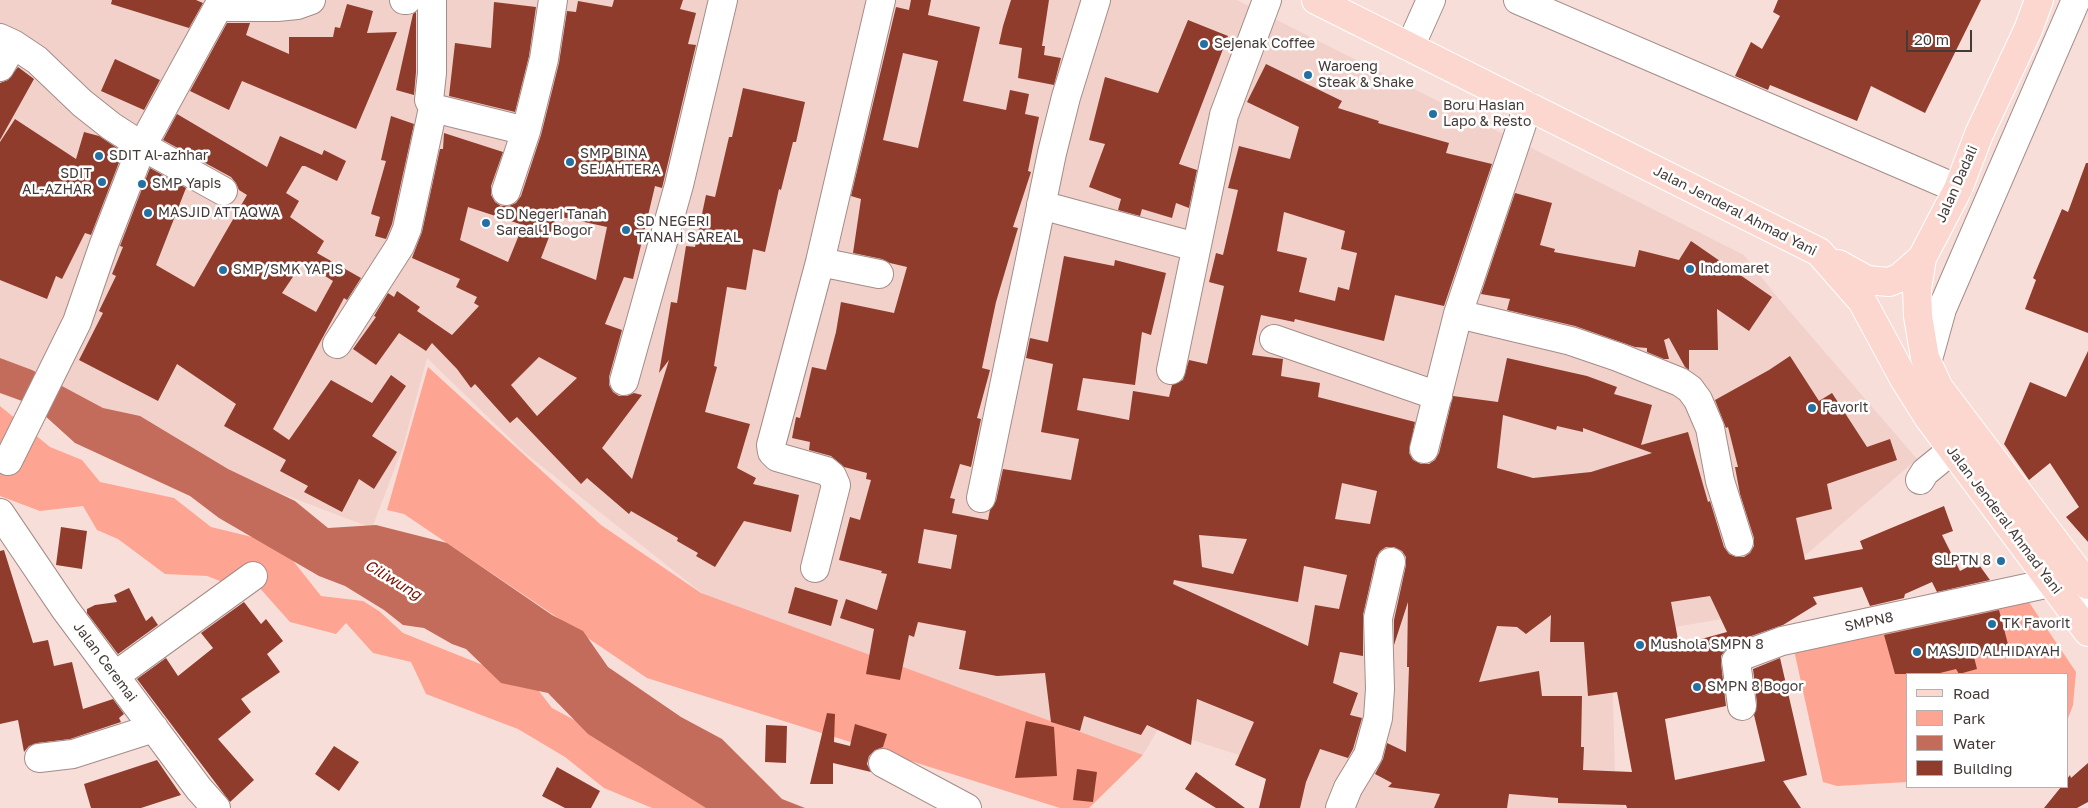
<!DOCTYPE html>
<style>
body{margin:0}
#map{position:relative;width:2088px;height:808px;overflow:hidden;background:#f8ded9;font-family:"Golos Text",sans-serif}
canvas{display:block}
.legend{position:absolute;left:1906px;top:673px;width:162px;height:115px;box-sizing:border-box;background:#fff;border:1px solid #b4b0af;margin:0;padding:6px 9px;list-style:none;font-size:15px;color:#443a38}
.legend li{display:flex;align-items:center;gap:10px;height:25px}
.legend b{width:25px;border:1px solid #b4b0af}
.scale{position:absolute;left:1906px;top:30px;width:66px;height:22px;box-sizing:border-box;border:2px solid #443a38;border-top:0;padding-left:6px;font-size:15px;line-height:18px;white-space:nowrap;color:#443a38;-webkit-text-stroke:4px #fff;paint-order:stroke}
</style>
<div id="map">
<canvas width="2088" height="808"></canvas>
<ul class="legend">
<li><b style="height:6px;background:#fbd7cf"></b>Road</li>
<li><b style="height:14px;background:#fda492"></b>Park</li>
<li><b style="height:14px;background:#c46c5b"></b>Water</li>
<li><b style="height:14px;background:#8f3c2d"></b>Building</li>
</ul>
<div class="scale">20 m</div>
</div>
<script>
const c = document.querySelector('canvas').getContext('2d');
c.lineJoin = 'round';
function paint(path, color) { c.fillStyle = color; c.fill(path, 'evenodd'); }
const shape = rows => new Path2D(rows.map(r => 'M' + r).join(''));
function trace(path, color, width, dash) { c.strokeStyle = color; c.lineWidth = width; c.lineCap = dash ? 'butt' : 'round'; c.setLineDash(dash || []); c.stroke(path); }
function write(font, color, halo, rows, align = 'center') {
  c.font = font + ' "Golos Text",sans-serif'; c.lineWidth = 5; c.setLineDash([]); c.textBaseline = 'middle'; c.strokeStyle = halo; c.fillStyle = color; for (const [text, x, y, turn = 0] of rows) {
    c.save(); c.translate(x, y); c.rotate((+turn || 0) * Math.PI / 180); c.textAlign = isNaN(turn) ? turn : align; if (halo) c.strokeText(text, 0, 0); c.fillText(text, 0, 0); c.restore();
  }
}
paint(shape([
 [0,0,1237,0,1744,255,1774,293,1917,459,1734,617,1615,637,1612,664,1615,774,1624,808,1285,808,1295,773,1158,729,1143,755,897,692,712,601,525,453,427,358,403,447,372,528,0,387]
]), '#f2d1ca');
paint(shape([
 [428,367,601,525,701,593,1143,755,1089,808,1060,808,647,678,404,514,387,510],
 [0,406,50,447,82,460,100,482,174,498,211,527,252,537,276,536,294,562,321,596,363,601,379,611,403,633,535,686,552,708,738,808,652,808,604,788,565,757,518,729,426,694,411,662,373,653,346,623,336,634,290,622,257,585,241,589,207,576,165,574,118,539,97,530,83,506,40,511,0,496],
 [2014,580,2076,672,2073,705,2067,721,2067,674,1907,674,1907,782,1837,786,1823,782,1794,650]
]), '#fda492');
paint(shape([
 [0,358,32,370,103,408,140,416,228,469,295,501,328,528,376,525,447,543,552,615,583,631,608,667,681,717,722,739,782,799,805,808,706,808,588,734,548,693,501,683,466,649,452,644,424,628,403,625,384,610,345,586,319,576,219,518,190,496,75,443,33,405,0,393]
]), '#c46c5b');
paint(shape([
 [112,0,196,0,203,3,189,28,111,4],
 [614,0,683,0,680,9,696,13,688,44,696,45,662,188,655,186,633,279,624,277,605,324,622,330,609,377,609,385,613,392,619,396,627,396,634,393,642,395,602,448,632,479,669,360,659,373,671,302,677,303,686,246,695,247,706,195,715,197,729,137,732,137,743,88,805,102,796,142,793,142,781,190,779,189,765,252,753,249,746,290,727,287,714,366,717,367,705,412,750,424,737,468,756,478,753,484,799,495,791,532,744,521,715,567,696,556,698,553,677,541,678,538,631,511,629,514,587,478,581,484,517,417,510,423,475,384,471,388,457,369,432,343,426,351,399,333,376,365,353,349,376,317,374,316,388,293,394,297,397,291,420,307,417,311,452,335,479,306,474,303,477,297,456,287,460,279,412,258,422,232,440,149,443,149,444,133,503,152,491,186,491,195,495,202,501,206,509,206,516,203,521,196,541,135,559,63,567,11,576,12,578,1,612,7],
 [468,207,523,225,508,262,460,240],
 [557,216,607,227,596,280,541,258],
 [539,357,577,378,537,416,511,385],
 [911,0,931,0,928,15,980,27,963,101,1006,110,1010,90,1029,94,1025,114,1039,117,1028,171,1031,172,1013,227,1018,228,996,302,982,368,990,370,977,418,981,419,971,467,960,464,950,498,955,499,952,513,988,520,990,510,996,501,1003,469,1071,480,1079,439,1041,432,1053,364,1026,358,1030,338,1048,342,1064,256,1114,266,1115,260,1166,273,1151,335,1142,332,1135,385,1083,378,1077,410,1129,420,1133,391,1169,397,1172,385,1183,380,1189,360,1207,364,1224,286,1209,282,1216,253,1223,255,1238,190,1228,188,1239,146,1290,159,1299,127,1247,102,1266,64,1342,101,1338,108,1379,121,1378,123,1449,143,1446,153,1492,164,1444,306,1395,295,1384,341,1295,319,1294,322,1261,315,1252,355,1283,359,1281,376,1320,383,1318,397,1415,422,1409,453,1413,460,1421,464,1429,464,1435,460,1439,453,1453,396,1498,402,1507,358,1587,376,1617,387,1614,394,1652,405,1641,445,1688,432,1708,502,1710,501,1724,547,1729,554,1736,557,1744,557,1750,553,1754,546,1754,538,1740,494,1735,467,1738,467,1728,427,1726,428,1715,400,1769,370,1790,356,1819,401,1832,393,1867,447,1890,439,1897,460,1827,484,1832,509,1796,518,1805,560,1863,549,1860,541,1944,506,1953,531,1942,535,1960,571,1977,562,1990,580,1937,592,1932,582,1905,594,1904,598,1870,606,1862,587,1813,597,1817,604,1783,625,1737,641,1726,649,1721,656,1721,663,1726,706,1665,719,1675,780,1765,761,1754,715,1757,704,1753,669,1780,658,1807,775,1783,781,1801,808,1627,808,1626,805,1558,803,1558,798,1509,794,1507,808,1434,808,1440,794,1388,787,1392,783,1375,774,1383,759,1387,743,1406,752,1409,667,1407,667,1408,602,1394,645,1394,620,1406,565,1406,557,1402,551,1394,547,1386,547,1380,551,1376,558,1363,615,1363,656,1340,652,1333,683,1358,693,1350,715,1362,718,1353,749,1348,758,1320,749,1306,782,1300,808,1259,808,1266,779,1235,765,1254,722,1197,699,1191,745,1147,725,1141,735,1084,716,1080,731,1051,722,1045,673,997,676,959,669,966,631,918,622,914,637,909,635,900,680,866,674,874,629,840,618,846,599,877,610,887,574,881,573,882,571,839,560,850,517,860,520,871,480,866,479,867,473,844,467,831,456,809,450,810,442,792,438,796,417,800,418,812,367,826,370,836,332,841,302,894,313,907,267,890,263,882,259,853,253,861,199,851,196,896,7,909,10],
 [903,53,938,61,918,148,883,140],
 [1284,212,1345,231,1341,249,1357,253,1349,290,1338,287,1335,301,1299,292,1307,258,1277,251],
 [1503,415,1556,430,1557,426,1583,432,1583,428,1652,453,1591,472,1533,478,1497,468],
 [1342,483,1377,491,1370,524,1335,519],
 [924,529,957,535,951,569,918,563],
 [1199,535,1247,539,1233,574,1202,567],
 [1304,566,1347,575,1339,609,1315,605,1308,646,1173,584,1174,580,1298,602],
 [1710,596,1727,632,1679,645,1671,602],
 [1551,615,1550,642,1584,642,1588,696,1617,692,1632,772,1583,770,1584,747,1581,747,1582,696,1542,696,1539,671,1479,682,1497,626,1517,627,1526,634],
 [1011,0,1049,0,1042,46,1045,46,1044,55,1061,58,1054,85,1018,78,1022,48,999,44,1003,26],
 [1778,0,1981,0,1925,113,1871,86,1857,121,1770,85,1768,90,1735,76,1751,42,1762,49,1780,16,1773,12],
 [494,2,536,7,529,56,515,112,449,96,455,43,491,48],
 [347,4,373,11,367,33,397,32,356,129,242,81,229,110,190,91,227,23,250,23,246,35,289,54,289,37,333,37,335,27,340,28],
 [416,12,416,72,414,95,396,90,413,14],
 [1188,20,1228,36,1179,164,1197,170,1189,208,1176,203,1172,218,1142,209,1140,216,1118,210,1121,199,1089,187,1105,144,1089,140,1105,77,1158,93],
 [115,59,160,80,144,110,101,91],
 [18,67,34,79,0,140,0,83,8,80],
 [177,114,267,167,280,136,322,155,324,150,346,161,337,181,305,166,302,166,286,193,299,201,290,217,324,241,317,253,361,278,347,300,344,298,273,429,289,440,331,380,372,403,391,375,406,386,372,436,397,452,374,489,359,479,342,512,304,492,308,486,280,471,286,460,224,426,236,404,177,364,158,401,79,360,103,313,99,311,116,276,112,274,123,247,120,246,150,168,186,188,156,265,194,287,247,195,239,190,236,183,231,177,163,140],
 [303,262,333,281,316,312,282,293],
 [391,116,414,124,392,224,386,239,375,236,380,217,371,214,386,161,381,160],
 [15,119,76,159,84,132,99,136,123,152,91,235,85,233,62,279,56,276,47,299,0,280,0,142],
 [2086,163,2088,163,2088,333,2025,309,2036,280,2033,278,2062,209,2068,212],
 [1515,193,1552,203,1540,245,1555,249,1554,252,1635,267,1639,250,1679,260,1691,241,1772,297,1749,331,1717,309,1718,350,1689,350,1689,370,1685,367,1669,338,1664,340,1669,359,1664,359,1647,352,1647,348,1635,347,1575,326,1507,310,1510,299,1481,294],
 [2088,351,2088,542,2066,517,2079,507,2050,463,2029,480,2004,444,2030,382,2066,397],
 [61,527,87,531,82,569,56,565],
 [4,550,33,643,48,640,54,666,72,662,83,709,113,699,124,714,119,718,121,722,70,739,37,743,29,746,24,752,18,720,0,724,0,551],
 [795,587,838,600,831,626,788,613],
 [129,588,146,621,152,616,158,625,118,654,87,613,87,609,95,605,117,602,114,595],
 [244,602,261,624,266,619,283,641,267,654,280,672,241,699,251,712,218,739,254,780,230,802,137,679,166,658,178,676,213,648,201,633],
 [1999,610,2009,648,1974,657,1977,669,1959,674,1956,669,1936,674,1895,674,1884,635],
 [827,713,835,714,834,742,850,746,855,724,887,734,883,747,875,750,869,756,867,764,871,772,833,763,833,784,810,784],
 [1026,721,1054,727,1057,776,1015,778],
 [766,725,787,726,786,763,765,762],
 [334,746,359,762,339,791,315,774],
 [157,760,181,795,141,808,91,808,84,784],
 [2088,763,2088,802,2077,808,2044,808,2061,787,2067,787,2067,779,2070,775,2071,778],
 [557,767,600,791,591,808,565,808,542,796],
 [1077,769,1097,772,1093,802,1073,800],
 [1196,772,1245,808,1216,808,1185,789]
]), '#8f3c2d');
const minor = shape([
 [404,0,407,0],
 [1518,0,1958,189],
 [220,7,277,7,297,5,311,0],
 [0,38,13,44,37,60,82,103,111,126,142,146,223,191],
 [1410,47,1431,0],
 [0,67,13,44],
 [433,108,526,131],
 [506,191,526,131,544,59,553,0],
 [1041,205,1196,247],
 [820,262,879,274],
 [1458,314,1571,341,1618,357,1680,382,1690,389,1698,400,1710,428,1720,481,1739,542],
 [1274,339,1438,396],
 [337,344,400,246,407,229,433,108,429,100,432,73,432,0],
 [1927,363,1942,309,2076,0],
 [1171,370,1224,115,1267,0],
 [624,381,679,185,723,0],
 [1424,449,1458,314,1528,106],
 [8,461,77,322,104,244,142,146,222,0],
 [1920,480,1925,472,1952,450],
 [981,498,1052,153,1066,97,1096,0],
 [0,513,65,609,199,789,216,808],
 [815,568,836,485,832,476,826,471,777,457,772,452,771,445,820,262,881,0],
 [116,675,253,576],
 [1742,706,1736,661,1742,656,1782,641,2050,583,2088,593],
 [39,758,73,754,154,728],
 [883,763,967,808],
 [1340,808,1348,788,1368,755,1378,718,1380,689,1378,618,1391,562]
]);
const major = shape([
 [1316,0,1819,252,1862,301,1903,377,1928,417,2088,632],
 [2039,0,2028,30,1979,134,1958,189,1922,258,1917,289,1918,316,1925,358,1939,388,2088,585],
 [1838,264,1867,280,1889,282,1899,278,1922,258]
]);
trace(minor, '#a48c88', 30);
trace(major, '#fff', 30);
trace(minor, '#fff', 28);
trace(major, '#fbd7cf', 28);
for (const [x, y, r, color] of [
 [1204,44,5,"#2371a3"],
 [1308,75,5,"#2371a3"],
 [1433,114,5,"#2371a3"],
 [99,156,5,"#2371a3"],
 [570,162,5,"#2371a3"],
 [102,182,5,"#2371a3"],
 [142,184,5,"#2371a3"],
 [148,213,5,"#2371a3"],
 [486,223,5,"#2371a3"],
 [626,230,5,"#2371a3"],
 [1690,269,5,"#2371a3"],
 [223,270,5,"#2371a3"],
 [1812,408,5,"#2371a3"],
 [2001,561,5,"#2371a3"],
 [1992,624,5,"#2371a3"],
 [1640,645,5,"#2371a3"],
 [1917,652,5,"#2371a3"],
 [1697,687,5,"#2371a3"]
]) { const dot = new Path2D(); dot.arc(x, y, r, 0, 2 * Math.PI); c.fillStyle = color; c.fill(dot); trace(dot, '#fff', 2); }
write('14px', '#443a38', '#fff', [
 ["Sejenak Coffee",1214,44],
 ["Waroeng",1318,67],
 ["Steak & Shake",1318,83],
 ["Boru Hasian",1443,106],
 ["Lapo & Resto",1443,122],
 ["SMP BINA",580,154],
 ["SEJAHTERA",580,170],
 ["SDIT Al-azhhar",109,156],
 ["SDIT",92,174,"right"],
 ["AL-AZHAR",92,190,"right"],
 ["SMP Yapis",152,184],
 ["MASJID ATTAQWA",158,213],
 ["SD Negeri Tanah",496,215],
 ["Sareal 1 Bogor",496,231],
 ["SD NEGERI",636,222],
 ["TANAH SAREAL",636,238],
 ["Indomaret",1700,269],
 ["SMP/SMK YAPIS",233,270],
 ["Favorit",1822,408],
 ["SLPTN 8",1991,561,"right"],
 ["TK Favorit",2002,624],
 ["Mushola SMPN 8",1650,645],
 ["MASJID ALHIDAYAH",1927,652],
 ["SMPN 8 Bogor",1707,687]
], 'left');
write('14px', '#443a38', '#fff', [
 ["Jalan Dadali",1957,184,-66],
 ["Jalan Jenderal Ahmad Yani",1735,211,27],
 ["Jalan Jenderal Ahmad Yani",2004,520,53],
 ["SMPN8",1869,622,-12],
 ["Jalan Ceremai",105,662,53]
]);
write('italic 15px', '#7e1000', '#fff', [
 ["Ciliwung",393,580,31]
]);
</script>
